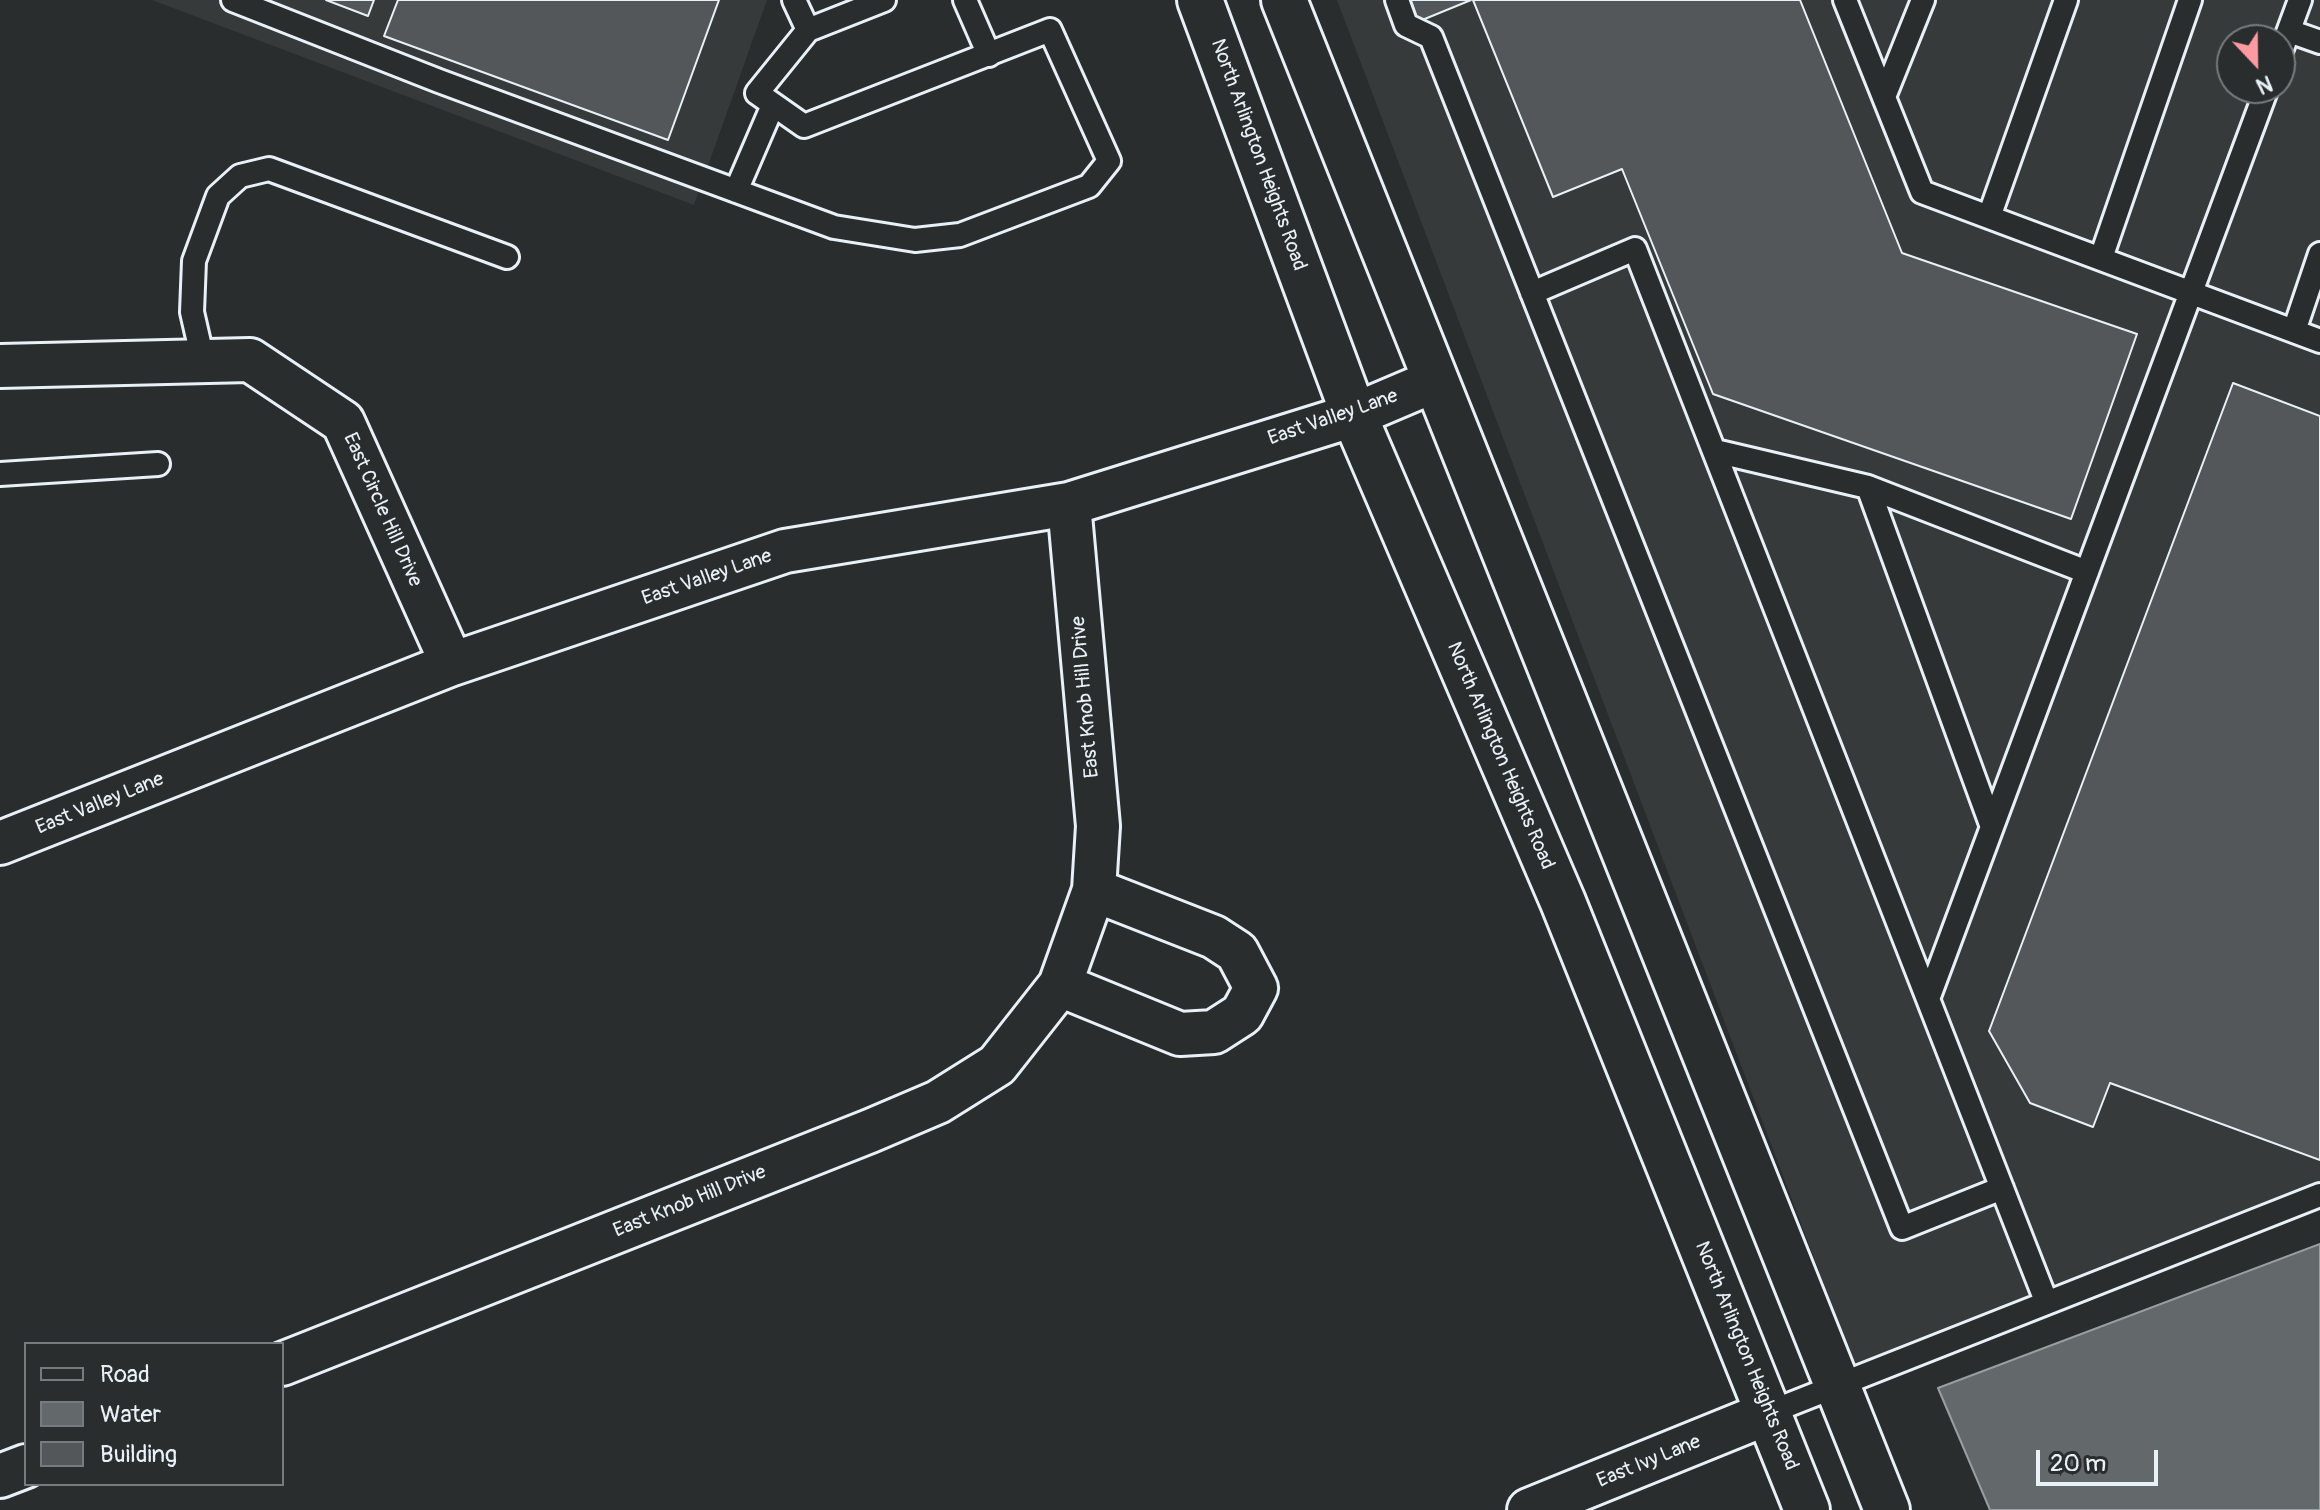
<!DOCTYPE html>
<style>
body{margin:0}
#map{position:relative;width:2320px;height:1510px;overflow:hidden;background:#2a2d2e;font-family:Pangolin,sans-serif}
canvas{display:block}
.legend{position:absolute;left:24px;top:1342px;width:260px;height:144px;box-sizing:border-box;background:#2a2d2e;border:2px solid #767b7f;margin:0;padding:10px 14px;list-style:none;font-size:24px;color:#e8f1f8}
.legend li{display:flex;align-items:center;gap:16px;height:40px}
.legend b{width:40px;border:2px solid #767b7f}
.north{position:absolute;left:2216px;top:24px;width:80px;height:80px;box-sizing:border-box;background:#2a2d2e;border:2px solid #767b7f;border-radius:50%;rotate:158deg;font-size:22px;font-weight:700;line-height:32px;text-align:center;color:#e8f1f8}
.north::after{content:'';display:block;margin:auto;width:28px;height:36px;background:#ff9aa2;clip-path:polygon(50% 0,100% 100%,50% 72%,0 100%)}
.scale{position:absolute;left:2036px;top:1450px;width:122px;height:36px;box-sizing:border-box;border:4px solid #e8f1f8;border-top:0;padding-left:10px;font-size:24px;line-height:28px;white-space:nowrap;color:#e8f1f8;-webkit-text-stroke:6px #2a2d2e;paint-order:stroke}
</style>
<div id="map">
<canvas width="2320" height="1510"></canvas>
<ul class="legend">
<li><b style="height:10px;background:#2a2d2e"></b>Road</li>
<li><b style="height:22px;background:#63686b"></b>Water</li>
<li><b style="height:22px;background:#535759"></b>Building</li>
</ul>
<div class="north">N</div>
<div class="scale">20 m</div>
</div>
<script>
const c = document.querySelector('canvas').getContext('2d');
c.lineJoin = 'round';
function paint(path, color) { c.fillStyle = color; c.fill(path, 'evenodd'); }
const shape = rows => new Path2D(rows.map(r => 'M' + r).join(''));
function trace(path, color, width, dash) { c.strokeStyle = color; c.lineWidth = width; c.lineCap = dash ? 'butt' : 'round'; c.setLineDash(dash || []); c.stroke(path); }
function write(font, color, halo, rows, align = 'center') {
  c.font = font + ' Pangolin,sans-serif'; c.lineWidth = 8; c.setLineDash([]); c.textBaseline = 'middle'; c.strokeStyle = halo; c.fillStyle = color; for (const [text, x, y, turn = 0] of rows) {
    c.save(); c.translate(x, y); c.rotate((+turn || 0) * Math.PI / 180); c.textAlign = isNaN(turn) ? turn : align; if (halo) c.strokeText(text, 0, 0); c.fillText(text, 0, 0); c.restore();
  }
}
paint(shape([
 [152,0,767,0,694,205],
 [1337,0,2320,0,2320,1190,1857,1371],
 [2232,40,2280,40,2280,88,2232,88]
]), '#363a3b');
const water = shape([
 [2320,1244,2320,1510,1990,1510,1938,1388,2320,1244]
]);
paint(water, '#63686b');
trace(water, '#989fa3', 2);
const building = shape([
 [326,0,374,0,368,16,326,0],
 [398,0,719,0,668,140,384,36,398,0],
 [1400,0,1471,0,1410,25,1400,0],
 [1473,0,1800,0,1902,253,2137,334,2071,519,1713,394,1622,169,1553,197,1473,0],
 [2233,383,2320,416,2320,1160,2110,1083,2093,1127,2030,1103,1989,1031,2233,383]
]);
paint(building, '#535759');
trace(building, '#e8f1f8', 2);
const service = shape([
 [233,0,439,81,834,227,915,240,960,235,1089,186,1109,161,1050,30,804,126,757,93,808,30,884,0],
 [794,0,808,30],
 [965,0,989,55],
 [1397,0,1406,25,1431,37,1902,1228,2002,1188],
 [1845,0,1922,192,2320,341],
 [2289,31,2320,42],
 [2280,54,2300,0],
 [1884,97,1923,0],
 [736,191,773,105],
 [1989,217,2066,0],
 [2101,258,2190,0],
 [1532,293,1635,249,2046,1301],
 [2294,331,2320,254],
 [203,360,192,312,194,261,218,196,240,176,269,169,507,257],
 [1715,451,1868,487,1992,827],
 [0,474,158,464],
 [1868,487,2087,572],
 [1928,999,2267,88],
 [1768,1413,2320,1195]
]);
const minor = shape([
 [0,366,250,360,343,422,452,664],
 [0,843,452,664,785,551,1069,504,1354,415,1434,381],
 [1060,985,1180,1034,1214,1032,1242,1014,1256,988,1237,952,1214,937,1094,890],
 [282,1364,870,1131,938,1102,997,1065,1060,985,1094,890,1098,826,1069,504],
 [0,1476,26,1466],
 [1529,1510,1768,1413]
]);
const secondary = shape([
 [1200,0,1354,415,1563,902,1807,1510],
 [1284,0,1887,1510]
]);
trace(service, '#e8f1f8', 28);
trace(minor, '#e8f1f8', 48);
trace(secondary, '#e8f1f8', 50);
trace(service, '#2a2d2e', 22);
trace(minor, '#2a2d2e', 42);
trace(secondary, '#2a2d2e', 44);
write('20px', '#e8f1f8', '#2a2d2e', [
 ["North Arlington Heights Road",1258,155,70],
 ["East Valley Lane",1333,418,-19],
 ["East Circle Hill Drive",382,510,66],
 ["East Valley Lane",707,578,-19],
 ["East Knob Hill Drive",1086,697,-95],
 ["North Arlington Heights Road",1500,756,67],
 ["East Valley Lane",100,804,-22],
 ["East Knob Hill Drive",690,1202,-22],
 ["North Arlington Heights Road",1746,1356,68],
 ["East Ivy Lane",1649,1462,-22]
]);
</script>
